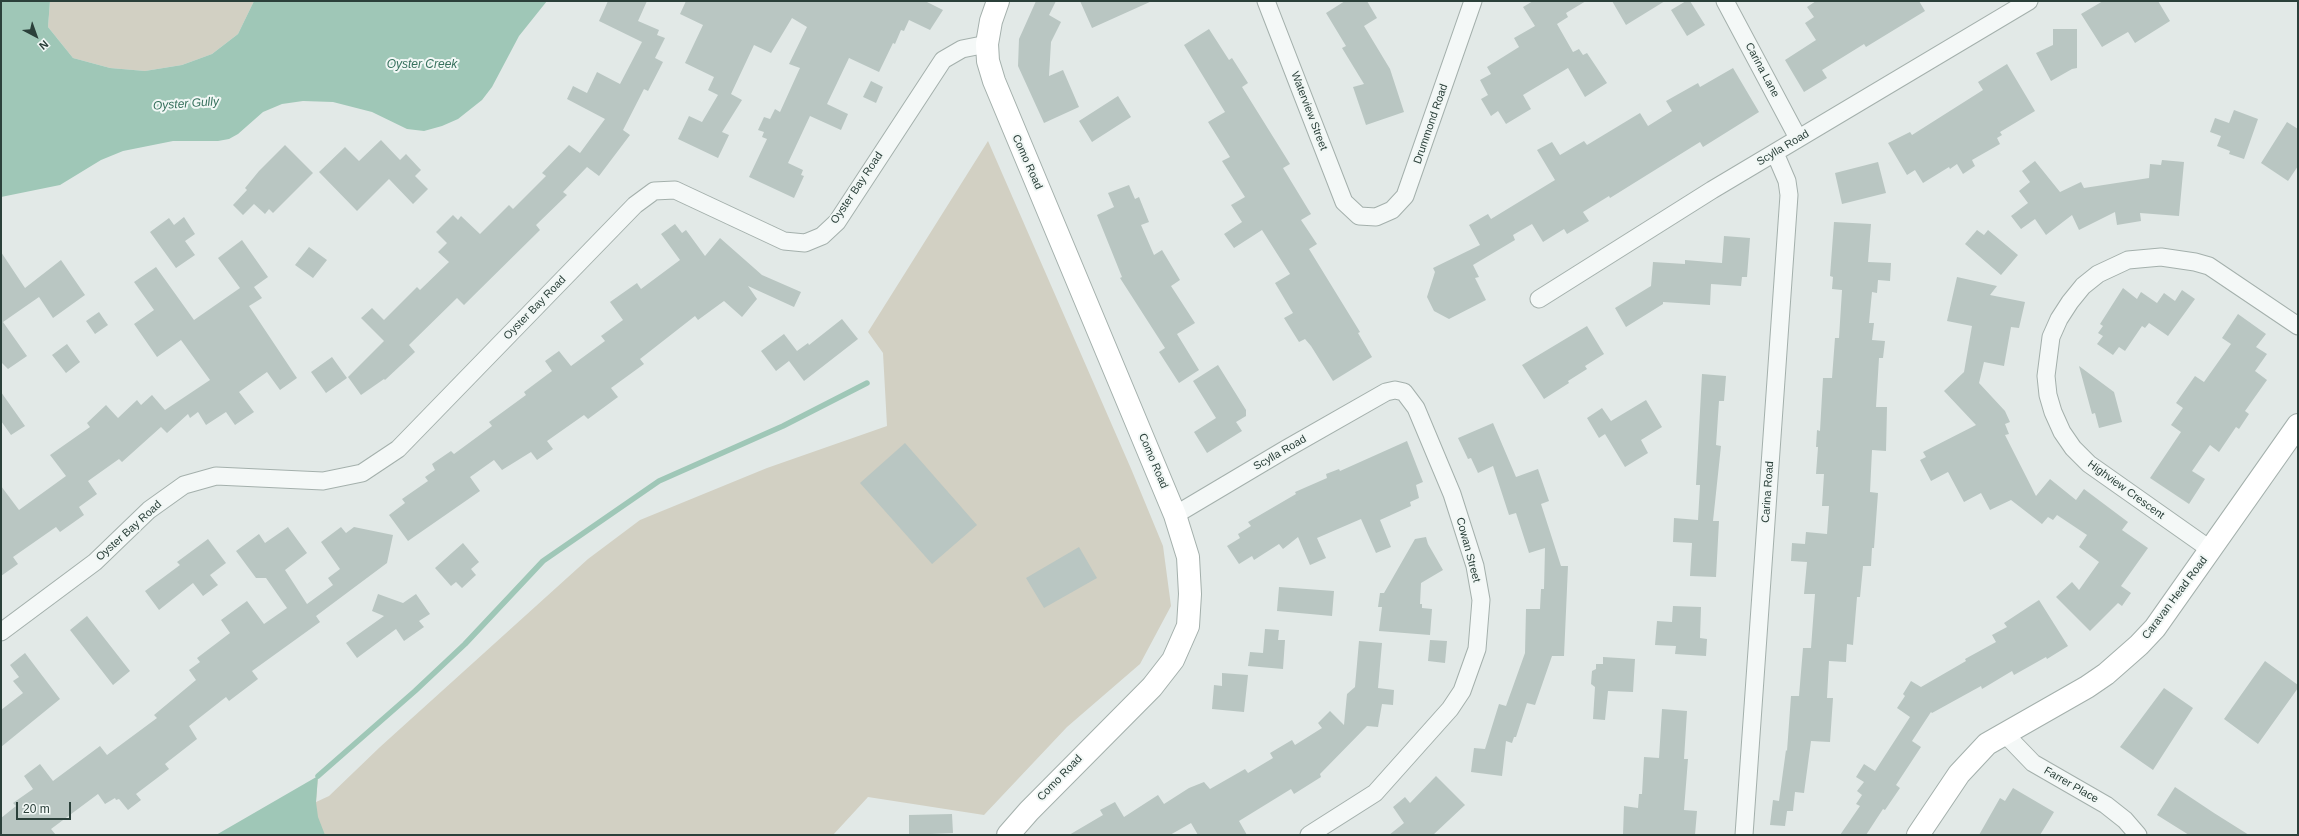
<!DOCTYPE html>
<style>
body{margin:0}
#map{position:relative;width:2299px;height:836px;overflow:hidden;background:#e2e9e7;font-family:Arial,sans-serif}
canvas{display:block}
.frame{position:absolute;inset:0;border:2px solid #2b403a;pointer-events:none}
.north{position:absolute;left:16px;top:16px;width:40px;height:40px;-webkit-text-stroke:3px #f1f7f5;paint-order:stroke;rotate:139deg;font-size:11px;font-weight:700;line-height:16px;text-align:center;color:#2b403a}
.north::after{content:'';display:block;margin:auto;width:14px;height:18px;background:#2b403a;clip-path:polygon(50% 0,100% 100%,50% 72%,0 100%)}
.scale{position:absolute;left:16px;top:802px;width:55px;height:18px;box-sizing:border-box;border:2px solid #2b403a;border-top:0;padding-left:5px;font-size:12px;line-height:14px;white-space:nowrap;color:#2b403a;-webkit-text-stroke:3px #f1f7f5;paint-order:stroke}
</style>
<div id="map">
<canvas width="2299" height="836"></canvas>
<div class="frame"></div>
<div class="north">N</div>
<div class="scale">20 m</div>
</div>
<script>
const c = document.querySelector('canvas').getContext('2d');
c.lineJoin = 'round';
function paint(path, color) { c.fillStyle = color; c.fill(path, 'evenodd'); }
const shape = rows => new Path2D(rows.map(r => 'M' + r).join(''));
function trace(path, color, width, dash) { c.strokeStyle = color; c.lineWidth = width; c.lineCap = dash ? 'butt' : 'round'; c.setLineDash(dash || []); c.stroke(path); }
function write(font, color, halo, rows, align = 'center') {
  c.font = font + ' Arial,sans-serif'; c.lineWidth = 4; c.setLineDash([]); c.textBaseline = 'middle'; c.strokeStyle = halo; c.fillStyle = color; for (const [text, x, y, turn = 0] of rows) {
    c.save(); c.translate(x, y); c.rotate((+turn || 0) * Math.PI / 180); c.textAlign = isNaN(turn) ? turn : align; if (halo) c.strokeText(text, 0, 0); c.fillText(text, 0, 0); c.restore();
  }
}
paint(shape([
 [50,1,254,1,238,34,212,54,182,65,145,71,110,68,73,58,48,27],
 [988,141,1132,471,1163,546,1171,606,1140,664,1067,727,984,815,868,797,833,835,258,835,318,776,316,802,329,796,380,747,588,559,640,520,767,468,887,426,883,353,868,332]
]), '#d2d0c3');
paint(shape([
 [1,1,50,1,48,27,73,58,110,68,145,71,182,65,212,54,238,34,254,1,547,1,519,36,492,87,482,100,458,119,442,126,424,131,407,129,372,112,333,102,303,101,282,104,263,112,238,134,229,139,218,141,173,141,123,151,101,160,60,185,1,197],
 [318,776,316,802,318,817,325,835,216,835]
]), '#9fc7b7');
trace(shape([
 [318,776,415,691,465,644,543,561,659,481,783,426,867,383]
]), '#9fc7b7', 5.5);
paint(shape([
 [608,1,647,1,638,21,659,30,657,35,665,38,655,58,663,62,648,91,644,89,623,130,630,135,599,176,587,167,563,192,567,195,536,225,540,230,464,305,457,298,409,345,415,352,385,380,384,379,361,395,348,377,384,341,361,318,372,308,384,320,417,287,420,290,449,262,438,252,447,243,436,232,453,215,458,220,461,216,480,234,509,205,513,209,546,176,542,173,569,145,580,153,605,119,567,99,573,86,587,93,597,72,620,84,642,42,599,21],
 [686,1,925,1,943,10,930,30,909,20,904,31,901,30,895,44,893,43,879,72,849,58,827,104,848,114,841,130,810,116,788,163,803,170,801,175,804,176,794,198,749,177,767,139,762,137,764,132,758,130,764,117,770,119,775,109,780,112,800,68,789,64,807,27,792,18,771,53,754,45,731,94,742,100,722,132,729,135,718,158,678,139,689,116,702,122,718,95,708,90,714,77,685,63,703,25,680,14],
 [1036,1,1056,1,1049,15,1061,22,1051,42,1049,76,1063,70,1079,107,1044,123,1018,66,1019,39],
 [1080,1,1152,1,1092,28],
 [1345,1,1367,1,1377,18,1364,26,1390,69,1404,112,1366,125,1353,87,1364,84,1342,48,1346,46,1326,13],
 [1533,1,1586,1,1566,13,1568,17,1557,24,1573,52,1579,49,1583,55,1587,53,1607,83,1585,97,1568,68,1523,95,1531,109,1506,124,1498,111,1491,116,1481,99,1488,95,1480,80,1491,74,1487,67,1519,47,1514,38,1535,26,1523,7],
 [1612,1,1665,1,1626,25],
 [1686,1,1690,1,1705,25,1687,36,1671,10],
 [1816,1,1919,1,1925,11,1866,47,1864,44,1822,70,1827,78,1804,92,1785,60,1816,40,1805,23,1814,17,1807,7],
 [2103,1,2158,1,2170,21,2135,43,2128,32,2102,47,2081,14],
 [1209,29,1229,60,1232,58,1248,83,1242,87,1290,164,1283,168,1311,214,1301,220,1317,244,1309,249,1360,332,1358,333,1372,357,1333,381,1311,346,1305,339,1299,342,1284,318,1293,313,1275,283,1290,274,1262,230,1234,248,1224,234,1242,222,1231,205,1245,197,1222,161,1230,157,1208,122,1225,112,1184,45],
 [2053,29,2077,29,2077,68,2072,69,2051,81,2036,53,2053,45],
 [2007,64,2035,111,2000,132,2002,135,1997,138,2000,144,1972,160,1975,166,1963,174,1957,164,1950,169,1949,167,1923,183,1915,170,1907,175,1888,143,1910,132,1912,135,1983,90,1978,82],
 [1733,68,1759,112,1703,147,1700,142,1610,198,1609,196,1583,212,1589,221,1567,234,1564,229,1543,242,1532,224,1513,235,1515,240,1473,265,1479,277,1475,278,1486,300,1449,319,1434,311,1427,297,1435,272,1433,268,1480,245,1469,225,1488,214,1491,219,1555,180,1537,150,1552,142,1560,155,1584,141,1587,145,1640,113,1648,126,1672,111,1666,101,1698,83,1700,87],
 [871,81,883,87,876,103,863,97],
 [1118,96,1131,117,1092,142,1079,121],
 [2234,110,2258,119,2244,159,2229,154,2230,151,2217,146,2221,136,2210,132,2215,118,2229,123],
 [2287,122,2298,129,2298,166,2288,181,2261,163],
 [381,140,400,160,406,154,421,170,415,176,428,189,413,204,389,179,357,211,319,172,345,147,359,161],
 [285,145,313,173,273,213,269,209,265,214,254,204,243,215,233,205,247,190,245,188,259,171],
 [2162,160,2184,162,2179,216,2140,213,2141,221,2117,225,2115,212,2079,230,2072,215,2046,235,2035,219,2021,229,2011,216,2028,203,2019,191,2030,182,2022,171,2035,161,2060,192,2081,182,2084,188,2149,178,2150,164,2161,165],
 [1878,162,1886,193,1842,204,1835,173],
 [1129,185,1135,199,1139,197,1149,222,1141,225,1154,255,1162,250,1180,280,1171,286,1195,323,1177,334,1199,370,1179,383,1159,352,1165,348,1120,278,1122,277,1097,215,1114,207,1108,193],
 [184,217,195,234,185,241,195,255,176,268,150,232,169,218,174,225],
 [1834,222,1871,224,1868,262,1891,263,1890,281,1878,280,1877,293,1872,292,1869,323,1874,323,1872,340,1885,341,1883,358,1879,358,1876,407,1887,407,1886,451,1872,450,1870,492,1878,493,1874,548,1872,548,1871,566,1863,566,1860,597,1857,597,1853,645,1847,644,1846,662,1829,661,1827,698,1833,698,1830,742,1811,741,1804,793,1795,792,1793,811,1787,811,1785,826,1770,825,1773,800,1779,801,1786,750,1787,751,1791,696,1799,696,1803,648,1811,648,1815,594,1804,594,1807,562,1791,561,1792,543,1805,544,1806,532,1827,534,1829,506,1822,506,1824,474,1816,474,1818,447,1816,447,1817,430,1820,431,1823,378,1832,378,1835,338,1839,338,1842,290,1832,289,1833,277,1830,276],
 [675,224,682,233,686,230,705,256,720,238,762,275,801,292,794,307,748,286,757,299,742,317,724,301,698,320,695,316,640,359,644,364,611,388,618,397,588,419,584,415,547,441,553,449,537,460,531,452,502,470,494,460,470,477,480,491,408,541,389,515,405,503,402,499,428,481,425,477,435,470,432,464,451,451,454,454,492,426,489,422,526,395,524,392,552,371,545,361,559,351,571,366,605,341,601,336,623,320,610,302,637,283,641,289,680,260,661,234],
 [1977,230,1984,235,1988,230,2018,255,2001,275,1965,244],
 [1724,236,1750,238,1747,277,1742,277,1741,286,1711,284,1710,305,1663,302,1663,304,1626,327,1615,308,1651,286,1653,262,1685,264,1685,260,1722,263],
 [242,240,268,277,254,287,262,298,249,306,297,378,280,390,267,372,239,392,254,412,235,425,226,412,206,425,198,412,190,418,188,414,167,433,161,427,122,462,119,459,88,481,97,494,79,507,84,515,60,532,56,527,13,557,18,564,1,576,1,486,19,510,66,476,50,455,90,427,87,423,106,405,118,418,137,400,141,405,152,395,165,410,210,380,181,340,157,357,134,324,154,310,134,282,156,267,194,320,240,288,218,258],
 [309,247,327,260,313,278,295,265],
 [1,252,25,288,61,260,85,295,53,318,39,297,3,322,27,356,8,369,1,362],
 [1957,277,1997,286,1990,295,2025,302,2019,328,2011,327,2004,366,1984,362,1979,383,2005,411,2010,422,2005,424,2009,434,2005,435,2036,496,2050,479,2076,500,2084,489,2128,522,2122,530,2148,548,2121,586,2131,593,2122,606,2118,603,2090,631,2056,597,2072,582,2079,590,2099,562,2079,547,2087,535,2057,515,2053,520,2048,517,2042,524,2011,500,1990,510,1981,493,1964,502,1948,472,1931,481,1920,460,1926,457,1923,452,1976,425,1944,391,1964,372,1972,326,1947,321],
 [2123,288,2137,299,2141,292,2157,303,2164,293,2175,301,2182,290,2195,299,2168,336,2149,323,2145,328,2142,326,2125,351,2119,347,2113,355,2097,344,2103,336,2098,333,2103,326,2100,324],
 [99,312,108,325,95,334,86,321],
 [2238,314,2266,334,2256,347,2267,354,2255,371,2267,380,2245,411,2249,414,2239,429,2236,427,2219,452,2210,445,2192,471,2205,479,2189,504,2150,478,2181,432,2171,425,2183,408,2176,403,2195,376,2204,382,2231,344,2222,338],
 [842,319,858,339,804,381,789,361,776,371,761,351,784,334,797,351,808,343,809,345],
 [1587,326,1604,354,1585,366,1587,369,1568,381,1569,383,1544,399,1522,365],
 [67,344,80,362,66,373,52,355],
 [332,357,347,378,326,393,311,372],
 [1218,365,1246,410,1246,416,1236,422,1242,431,1207,453,1194,432,1216,418,1193,381],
 [2079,366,2114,392,2122,422,2099,428,2095,413,2092,414],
 [1702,374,1726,376,1724,401,1719,401,1716,445,1721,446,1713,521,1719,521,1716,577,1690,576,1692,543,1673,542,1674,518,1698,520,1700,485,1696,485],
 [1,392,25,426,11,435,1,421],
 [1646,400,1662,427,1641,440,1648,453,1625,467,1605,434,1599,438,1587,418,1602,408,1611,421],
 [1493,423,1516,477,1538,469,1549,501,1541,504,1561,566,1568,566,1564,656,1552,656,1535,705,1527,703,1516,737,1514,737,1512,743,1506,741,1502,776,1471,772,1474,748,1485,749,1499,704,1506,706,1525,653,1526,609,1540,609,1541,589,1544,589,1545,548,1529,553,1516,513,1509,515,1493,466,1478,473,1471,458,1468,459,1458,438],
 [1407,441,1423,482,1416,485,1419,498,1410,502,1411,506,1380,520,1391,547,1376,553,1361,519,1317,538,1326,558,1310,565,1298,537,1283,549,1279,544,1254,560,1252,556,1239,564,1227,546,1240,538,1238,534,1251,526,1248,522,1296,494,1295,492,1327,478,1326,474,1339,469,1340,471],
 [905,443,977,525,932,564,860,483],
 [288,527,307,553,285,570,307,604,333,585,328,578,340,569,321,542,341,527,346,533,354,527,393,535,387,563,316,616,320,622,252,671,258,679,229,701,226,697,189,726,197,739,165,764,169,769,136,794,141,800,128,810,119,799,116,800,115,798,105,804,98,794,51,829,56,835,1,835,1,818,16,806,13,803,33,789,24,776,40,764,53,781,100,746,107,755,157,718,154,715,196,680,189,670,200,662,197,658,230,633,221,620,247,601,264,624,287,608,266,578,256,578,236,551,259,534,265,543],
 [1426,537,1428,544,1443,570,1421,583,1420,604,1422,604,1422,608,1432,609,1430,635,1379,631,1382,607,1378,607,1380,593,1384,593,1415,539],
 [208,539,226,563,210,575,218,585,203,596,193,583,159,610,145,591,180,565,177,562],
 [463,543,479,562,471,569,476,575,462,588,456,582,451,586,435,568],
 [1079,547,1097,578,1044,608,1026,578],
 [1279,587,1334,591,1332,616,1277,611],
 [378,594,403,603,416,594,430,614,419,621,424,627,404,641,396,629,357,658,346,643,384,616,372,611],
 [2039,600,2068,646,2047,659,2046,657,2014,675,2012,671,1982,689,1981,686,1932,713,1931,712,1912,741,1921,747,1896,785,1900,788,1885,810,1883,809,1866,835,1840,835,1860,806,1856,804,1862,795,1857,791,1864,782,1856,777,1864,764,1875,771,1910,717,1897,708,1905,696,1903,694,1911,681,1921,687,1966,661,1965,659,1996,642,1992,635,2007,627,2004,623],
 [1673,606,1701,607,1700,638,1707,639,1706,656,1675,654,1676,646,1655,645,1657,621,1672,622],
 [87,616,130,671,113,685,70,630],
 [1265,629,1279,630,1278,640,1285,640,1283,669,1248,666,1250,652,1263,653],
 [1430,640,1447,641,1445,663,1428,661],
 [1359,641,1382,643,1378,688,1394,690,1393,705,1382,704,1378,727,1367,726,1320,774,1321,777,1294,794,1291,789,1239,821,1247,835,1198,835,1191,823,1170,835,1069,835,1103,815,1100,810,1115,802,1124,817,1158,795,1164,804,1189,788,1204,782,1210,789,1245,769,1248,773,1273,758,1270,753,1292,740,1295,745,1322,728,1318,723,1330,711,1344,725,1347,694,1355,687],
 [25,653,60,699,1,747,1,710,23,693,13,681,19,677,10,665],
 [1603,657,1635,659,1633,692,1608,691,1605,720,1593,719,1595,687,1591,684,1592,671,1596,669,1596,664,1603,664],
 [2265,661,2298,685,2298,688,2258,744,2224,719],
 [1222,673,1248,675,1244,712,1212,709,1214,685,1222,686],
 [2164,688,2193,708,2153,770,2120,747],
 [1662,709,1687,711,1684,759,1688,759,1684,810,1697,811,1695,835,1623,835,1624,806,1638,808,1639,794,1642,794,1644,757,1659,758],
 [1436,776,1465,805,1433,835,1389,835,1404,823,1393,807,1405,797,1410,803],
 [2175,787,2214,813,2249,835,2189,835,2157,815],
 [2013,788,2054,812,2040,835,1979,835,2000,798,2005,801],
 [952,814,953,833,909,835,909,815]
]), '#b9c6c2');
const street = shape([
 [1266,1,1344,202,1359,216,1376,217,1392,210,1405,196,1473,1],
 [1725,1,1798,138],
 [1539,299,1712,190,2029,1],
 [1175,515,1286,449,1386,392,1395,390,1404,392,1416,408,1452,494,1475,566,1481,600,1477,649,1462,691,1450,709,1375,793,1309,835],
 [2211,550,2089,464,2073,448,2062,432,2053,412,2048,395,2046,376,2051,337,2059,319,2070,302,2083,286,2098,274,2128,260,2161,257,2195,262,2209,266,2298,326],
 [1,632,95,562,149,510,184,485,216,476,323,481,362,473,398,449,635,205,654,191,675,190,784,241,805,243,822,236,837,222,943,60,962,49,987,44],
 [2005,734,2033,763,2106,805,2125,820,2138,835],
 [1744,835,1789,195,1787,181,1775,153]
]);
const secondary = shape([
 [998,1,991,21,987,44,988,61,994,81,1175,515,1188,557,1190,594,1188,626,1173,660,1152,687,1029,811,1008,835],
 [1918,835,1959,774,1987,744,2087,687,2106,674,2139,645,2155,628,2298,425]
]);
trace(street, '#a4b0ac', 19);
trace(secondary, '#a4b0ac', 24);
trace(street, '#f4f8f7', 17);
trace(secondary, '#fff', 22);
write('11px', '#2b403a', '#f1f7f5', [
 ["Carina Lane",1762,70,62],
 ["Waterview Street",1309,111,69],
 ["Drummond Road",1431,124,-71],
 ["Scylla Road",1783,148,-31],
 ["Como Road",1027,162,66],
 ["Oyster Bay Road",857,188,-56],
 ["Oyster Bay Road",535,308,-46],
 ["Scylla Road",1280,453,-30],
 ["Como Road",1153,461,67],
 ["Highview Crescent",2126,490,36],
 ["Carina Road",1768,492,-86],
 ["Oyster Bay Road",129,531,-42],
 ["Cowan Street",1468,550,75],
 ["Caravan Head Road",2175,598,-53],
 ["Como Road",1060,778,-46],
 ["Farrer Place",2071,785,30]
]);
write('italic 12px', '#37715d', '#f1f7f5', [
 ["Oyster Creek",422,65],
 ["Oyster Gully",186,104,-4]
]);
</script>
